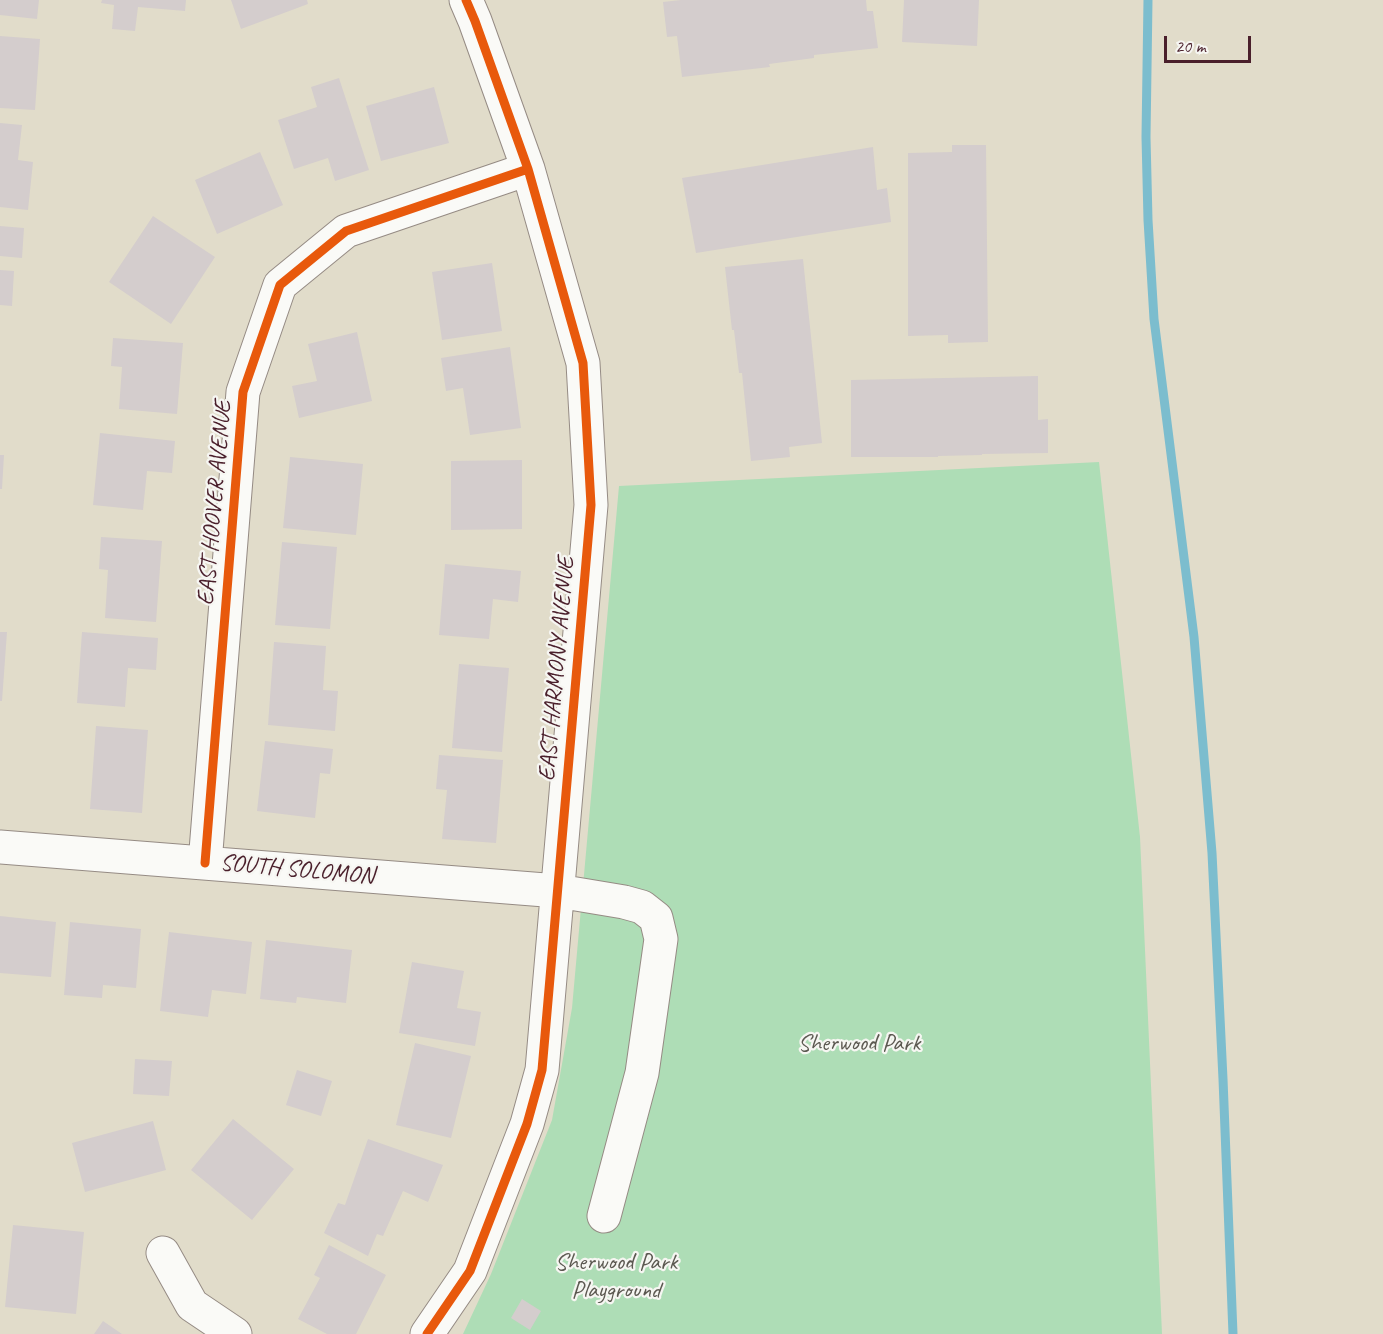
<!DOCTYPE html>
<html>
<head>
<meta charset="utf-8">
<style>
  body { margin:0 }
  #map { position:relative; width:1383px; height:1334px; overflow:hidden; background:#e1dcca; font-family:Caveat,sans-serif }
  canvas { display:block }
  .scale { position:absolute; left:1164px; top:36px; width:87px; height:27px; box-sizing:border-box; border:3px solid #4a1f2b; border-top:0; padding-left:8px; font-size:18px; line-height:21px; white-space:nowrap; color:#4a1f2b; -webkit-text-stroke:4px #f6f6f2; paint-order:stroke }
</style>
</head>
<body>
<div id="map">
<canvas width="1383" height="1334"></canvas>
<div class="scale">20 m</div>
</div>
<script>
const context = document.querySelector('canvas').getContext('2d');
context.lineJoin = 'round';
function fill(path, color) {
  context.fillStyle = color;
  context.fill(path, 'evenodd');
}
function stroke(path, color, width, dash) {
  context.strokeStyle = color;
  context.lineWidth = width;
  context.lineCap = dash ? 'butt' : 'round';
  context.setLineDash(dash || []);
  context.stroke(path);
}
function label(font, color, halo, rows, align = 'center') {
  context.font = font + ' Caveat,sans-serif';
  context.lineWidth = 4.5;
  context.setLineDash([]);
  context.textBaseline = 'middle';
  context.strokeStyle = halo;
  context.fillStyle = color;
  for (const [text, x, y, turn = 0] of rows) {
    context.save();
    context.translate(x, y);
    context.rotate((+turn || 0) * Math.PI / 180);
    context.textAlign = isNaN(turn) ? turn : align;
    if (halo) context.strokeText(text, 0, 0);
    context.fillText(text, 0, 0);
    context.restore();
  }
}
const green = new Path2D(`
  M1099,462L1140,837L1162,1334H463L491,1274L552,1120L572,1008L619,486Z`);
const stream = new Path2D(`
  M1148,0L1146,137L1148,220L1154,319L1194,637L1212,853L1223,1079L1233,1334`);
const building = new Path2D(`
  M0,0H39L37,19L0,15Z
  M102,0H186L185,11L138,7L135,31L112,29L114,5L101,3Z
  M231,0H307L308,4L241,29Z
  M681,0H866L867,11H873L878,48L814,55V58L769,64L770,67L682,77L677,36L667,37L663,2Z
  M904,0H979L977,46L902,42Z
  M0,36L40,39L35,110L0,108Z
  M339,78L369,170L335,181L328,158L294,169L278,120L317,107L311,87Z
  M434,87L449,143L381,161L366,106Z
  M0,123L22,125L18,160L33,162L28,210L0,207Z
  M952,145H986L988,342L948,343V335L908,336V153L952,152Z
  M873,147L877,190L887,188L891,222L696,253L682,178Z
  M260,152L283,205L217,234L195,180Z
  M153,216L215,257L171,324L109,282Z
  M0,226L24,228L22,258L0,256Z
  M803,259L822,443L789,447L790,457L751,461L742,373H739L734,330H732L725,267Z
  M492,263L502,331L442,340L432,272Z
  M0,270L14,271L12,306L0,305Z
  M357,332L372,401L299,418L292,386L317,381L308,344Z
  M113,338L183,343L177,414L119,409L122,367L111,366Z
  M510,347L521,428L470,435L463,388L446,391L441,358Z
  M1038,376V420L1048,419V453L982,454V455L938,456V457H851V380Z
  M100,433L175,441L172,473L147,471L143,510L93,505Z
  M0,455H4L2,489H0Z
  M290,457L363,464L356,535L283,528Z
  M522,460V529L451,530V461Z
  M101,537L162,541L156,622L105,618L108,570L99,569Z
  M282,542L337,547L330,629L275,625Z
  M445,564L521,571L518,602L493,599L489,639L439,635Z
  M0,632H7L2,701H0Z
  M82,632L158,638L156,670L128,668L125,707L77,703Z
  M274,642L326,646L323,690L338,691L335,731L268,725Z
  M459,664L509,668L502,752L452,748Z
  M96,726L148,730L142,813L90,809Z
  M265,741L333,749L330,774L320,773L315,818L257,811Z
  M439,755L503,760L496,843L442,839L447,790L436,789Z
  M0,916L56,922L51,977L0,973Z
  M70,922L141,929L136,988L103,985L102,998L64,995Z
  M169,932L252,942L246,994L212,990L208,1017L160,1011Z
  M266,940L352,950L346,1003L297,997L296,1003L260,999Z
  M412,962L464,971L457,1008L481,1012L475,1046L399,1033Z
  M415,1043L471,1056L451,1138L396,1125Z
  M135,1059L172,1061L169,1096L133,1094Z
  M297,1070L332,1081L321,1116L286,1105Z
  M233,1119L294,1169L252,1220L191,1170Z
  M153,1121L166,1170L85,1192L72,1143Z
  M368,1139L443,1165L428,1202L403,1191L383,1236L377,1234L368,1256L324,1233L338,1203L345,1205Z
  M13,1225L84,1232L76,1314L5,1307Z
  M329,1245L386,1275L356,1334H327L298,1319L320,1278L314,1275Z
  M522,1299L541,1311L530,1330L511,1318Z
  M103,1321L122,1334H94Z`);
const minor = new Path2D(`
  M0,847L558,891L624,902L642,907L656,918L661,939L642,1073L604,1216
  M205,863L243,392L280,285L346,231L528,169
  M163,1253L192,1305L235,1334
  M427,1334L470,1271L527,1124L542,1070L591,505L583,363L528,169L475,21L466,0`);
const cycleway = new Path2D(`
  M205,863L243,392L280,285L346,231L528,169
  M427,1334L470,1271L527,1124L542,1070L591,505L583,363L528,169L475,21L466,0`);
const streetNames = [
  ["EAST HOOVER AVENUE",215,503,-85],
  ["EAST HARMONY AVENUE",557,669,-85],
  ["SOUTH SOLOMON",297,870,5]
];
const parkNames = [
  ["Sherwood Park",859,1044],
  ["Sherwood Park",616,1263],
  ["Playground",616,1291]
];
fill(green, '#aeddb6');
stroke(stream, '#7cbdce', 9);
fill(building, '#d4cdcd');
stroke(minor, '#958b84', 35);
stroke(minor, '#fafaf7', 33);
stroke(cycleway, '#e8590c', 9);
label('24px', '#4a1f2b', '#f6f6f2', streetNames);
label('24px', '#5b5850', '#f6f6f2', parkNames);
</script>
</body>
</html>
